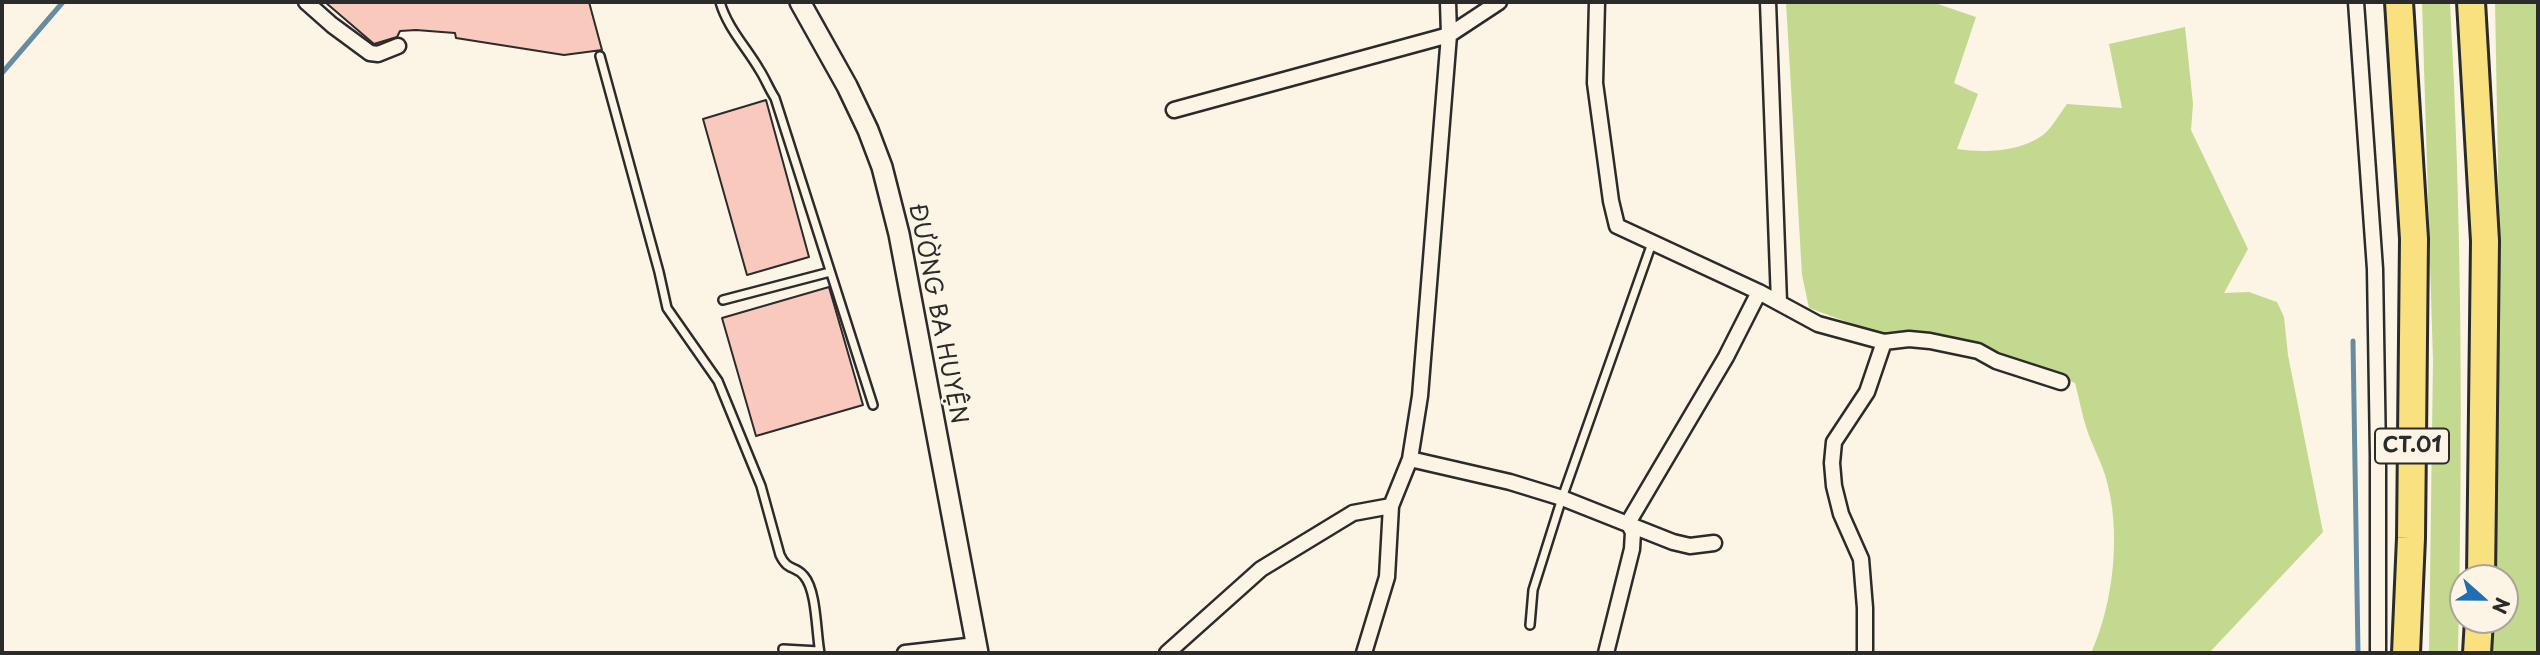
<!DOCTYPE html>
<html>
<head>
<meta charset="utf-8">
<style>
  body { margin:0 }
  #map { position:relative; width:2540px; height:655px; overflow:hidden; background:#fcf5e5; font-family:"Playpen Sans",sans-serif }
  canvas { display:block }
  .frame { position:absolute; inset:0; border:4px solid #2b2b2b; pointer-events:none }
  .north { position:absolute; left:2449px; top:564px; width:70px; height:70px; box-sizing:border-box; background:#fcf5e5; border:2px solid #a8a49b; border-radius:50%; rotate:111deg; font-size:19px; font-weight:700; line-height:28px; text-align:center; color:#2b2b2b }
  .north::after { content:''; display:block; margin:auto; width:24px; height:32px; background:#1f6fb2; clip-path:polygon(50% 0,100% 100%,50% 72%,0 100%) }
</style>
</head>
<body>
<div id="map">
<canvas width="2540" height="655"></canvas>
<div class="frame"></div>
<div class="north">N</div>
</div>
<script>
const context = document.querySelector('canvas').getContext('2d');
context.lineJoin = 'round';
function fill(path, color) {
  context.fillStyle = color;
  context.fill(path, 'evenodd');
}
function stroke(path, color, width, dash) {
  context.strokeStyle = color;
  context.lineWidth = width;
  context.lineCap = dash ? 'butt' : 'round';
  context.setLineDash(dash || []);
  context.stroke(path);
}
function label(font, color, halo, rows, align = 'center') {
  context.font = font + ' "Playpen Sans",sans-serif';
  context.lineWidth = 5;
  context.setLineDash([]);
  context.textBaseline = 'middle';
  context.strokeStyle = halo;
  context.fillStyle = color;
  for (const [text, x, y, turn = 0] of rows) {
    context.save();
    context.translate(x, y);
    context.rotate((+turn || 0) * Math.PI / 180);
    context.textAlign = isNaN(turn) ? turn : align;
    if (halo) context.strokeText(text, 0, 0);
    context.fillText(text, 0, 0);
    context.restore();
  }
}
const green = new Path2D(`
  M1786,2H1932L1976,17L1954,83L1978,94L1957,149C1984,153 2020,152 2043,135C2052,128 2060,113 2067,104L2122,108L2109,44L2185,27L2193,104L2191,130L2248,249L2224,293L2249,292L2277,302L2284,317L2288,355L2323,532L2209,653H2091C2114,603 2122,528 2105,475C2100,459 2092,445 2087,430C2082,415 2079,398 2075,383L1978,344L1949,337L1883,335L1809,308L1802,275Z
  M2422,2H2450C2462,219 2463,436 2458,653H2429L2433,361Z
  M2495,2H2538V653H2490L2491,620H2505V578H2492L2500,278Z`);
const stream = new Path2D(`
  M2,73L63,2
  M2353,341L2358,653`);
const building = new Path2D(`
  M325,2H589L602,50L564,55L456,38L455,33L416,30L400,31L397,37L374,44Z
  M766,100L809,257L747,275L703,119Z
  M829,287L863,405L756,436L722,318Z`);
const service = new Path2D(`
  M720,2C727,27 746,47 759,69C765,78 769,89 775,98L873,405
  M600,56L659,272L667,308L718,381L761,486L780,555C788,572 795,565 804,576C817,591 816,633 820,653
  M723,300L830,272
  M1530,625L1533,590L1562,498L1652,243
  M783,649L819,651`);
const minor = new Path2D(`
  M306,2L332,25L370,53L378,54L398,46
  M1597,2L1595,83L1611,201L1617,226L1759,292L1818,324L1884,342
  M1768,2L1779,302
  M2356,2L2375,269L2378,456V653
  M1174,110L1449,35L1448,2
  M1410,459L1510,482L1562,498L1673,542L1690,546L1714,543
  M1628,523L1726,357L1759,292
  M905,653L976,645
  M1167,653L1261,569L1353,513L1391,506L1410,459L1420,396L1449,35L1499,2
  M1364,653L1387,577L1391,506
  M1606,653L1632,549L1633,532L1628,523
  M1865,653V608L1861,559L1841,514L1834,486L1832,463L1834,442L1867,392L1884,342L1909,339L1930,341L1978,351L1996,361L2061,382`);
const tertiary = new Path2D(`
  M800,2L847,86L868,130L882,167L899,234L978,653`);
const motorway = new Path2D(`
  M2399,2L2414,239L2411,538L2406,653
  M2471,2L2485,241L2481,578
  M2477,653L2479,620`);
const shields = [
  [2412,446,74]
];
const shieldNames = [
  ["CT.01",2412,446]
];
const streetNames = [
  ["ĐƯỜNG BA HUYỆN",937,314,79]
];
fill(green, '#c3d98f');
stroke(stream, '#678ca1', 5);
fill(building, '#f9c9be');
stroke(building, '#2b2b2b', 2);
stroke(service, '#2b2b2b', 12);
stroke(minor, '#2b2b2b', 19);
stroke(tertiary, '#2b2b2b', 24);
stroke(motorway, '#2b2b2b', 32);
stroke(service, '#fcf5e5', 7);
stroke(minor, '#fcf5e5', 14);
stroke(tertiary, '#fcf5e5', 19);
stroke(motorway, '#fae180', 26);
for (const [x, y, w] of shields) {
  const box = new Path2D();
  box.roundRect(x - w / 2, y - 17.5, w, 35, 5);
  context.fillStyle = '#fcf5e5';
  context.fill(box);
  stroke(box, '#2b2b2b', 2);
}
label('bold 21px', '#2b2b2b', null, shieldNames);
label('23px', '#2b2b2b', '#fcf5e5', streetNames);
</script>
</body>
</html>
